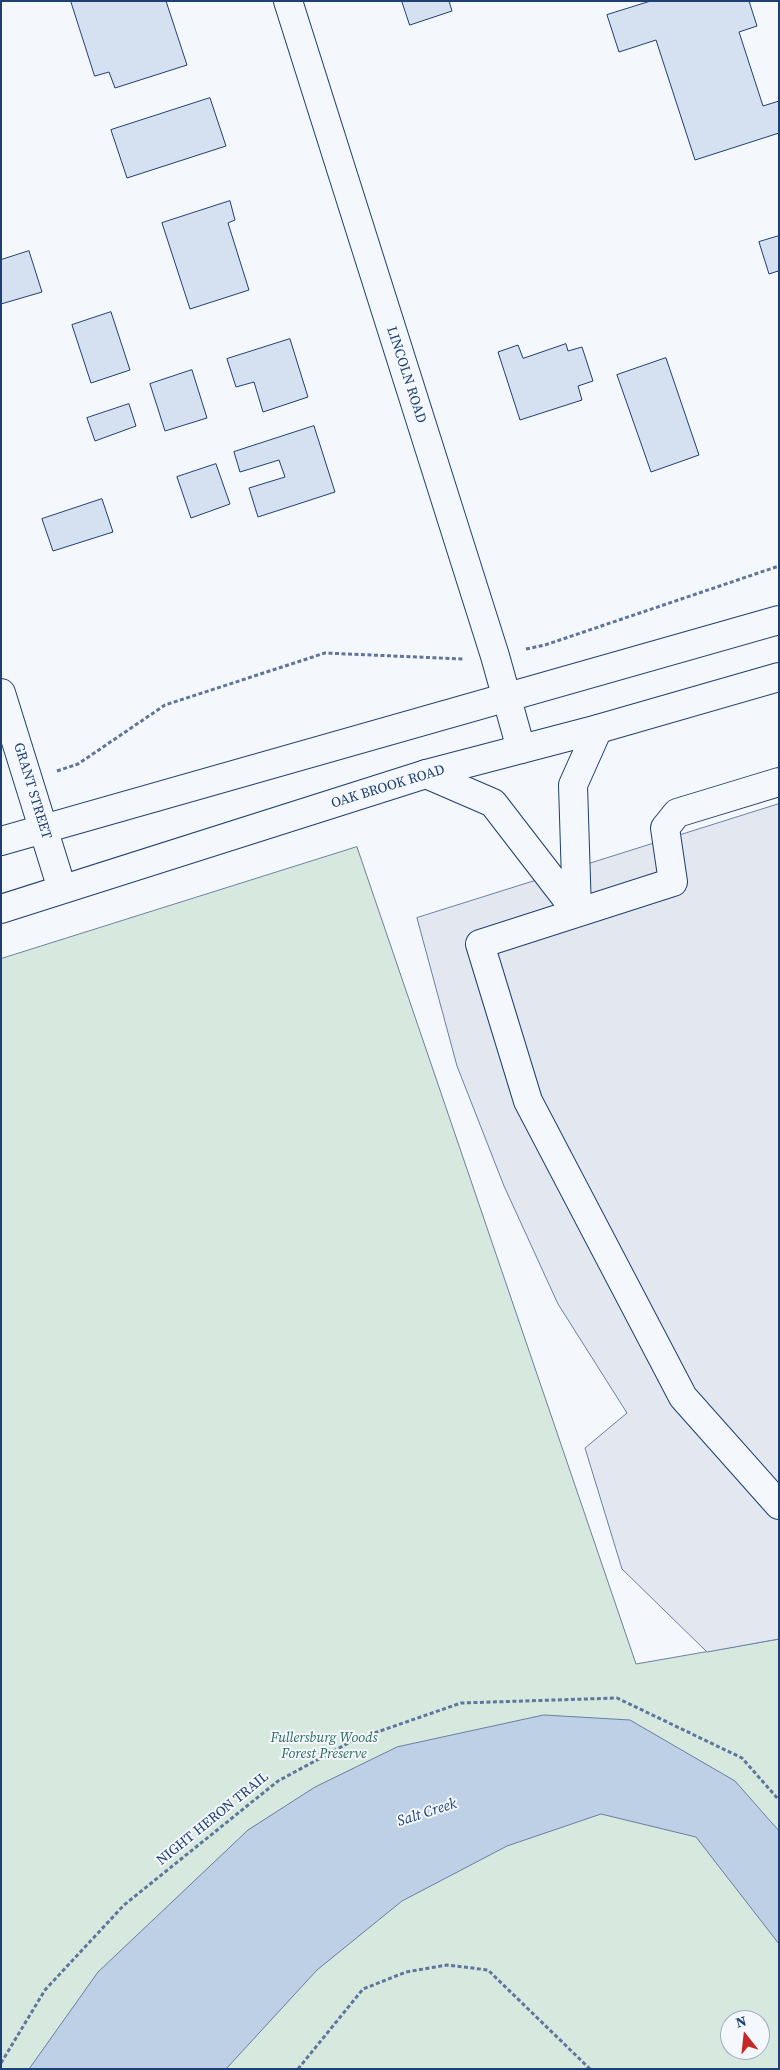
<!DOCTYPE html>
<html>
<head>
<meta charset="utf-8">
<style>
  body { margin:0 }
  #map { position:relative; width:780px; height:2070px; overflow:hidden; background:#f4f7fb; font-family:"Source Serif 4",serif }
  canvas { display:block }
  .frame { position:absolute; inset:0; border:2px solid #1d3f73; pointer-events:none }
  .north { position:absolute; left:720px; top:2010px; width:50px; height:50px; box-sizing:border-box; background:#f4f7fb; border:1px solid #9eadc5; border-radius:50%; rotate:344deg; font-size:14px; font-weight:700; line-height:20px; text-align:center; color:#1d3f73 }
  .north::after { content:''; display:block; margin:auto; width:18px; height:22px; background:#c62828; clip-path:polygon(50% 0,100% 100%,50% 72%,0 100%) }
</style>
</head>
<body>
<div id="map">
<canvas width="780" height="2070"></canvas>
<div class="frame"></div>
<div class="north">N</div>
</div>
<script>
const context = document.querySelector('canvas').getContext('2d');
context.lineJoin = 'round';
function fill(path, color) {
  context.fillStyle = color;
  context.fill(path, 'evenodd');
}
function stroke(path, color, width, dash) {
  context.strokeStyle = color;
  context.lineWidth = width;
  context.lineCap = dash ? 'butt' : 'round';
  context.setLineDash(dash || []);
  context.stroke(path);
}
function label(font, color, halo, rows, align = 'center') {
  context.font = font + ' "Source Serif 4",serif';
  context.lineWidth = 4;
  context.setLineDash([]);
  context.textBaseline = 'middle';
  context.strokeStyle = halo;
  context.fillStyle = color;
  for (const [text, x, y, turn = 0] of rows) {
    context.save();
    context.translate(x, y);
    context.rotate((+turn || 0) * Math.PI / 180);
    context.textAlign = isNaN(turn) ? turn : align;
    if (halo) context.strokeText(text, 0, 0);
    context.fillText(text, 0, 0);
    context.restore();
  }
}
const green = new Path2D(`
  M357,847L636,1664L779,1639V2069H1V959ZM730,2020H760V2050H730Z`);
const parking = new Path2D(`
  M779,804V1639L707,1652L622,1569L585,1448L627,1413L558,1304L504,1186L457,1066L417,918Z`);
const water = new Path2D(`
  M544,1715L630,1720L735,1781L779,1831V1944L696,1837L601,1814L507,1846L402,1901L317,1970L226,2069H29L98,1972L248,1830L315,1787L397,1747Z`);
const building = new Path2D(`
  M71,1H166L187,65L115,88L109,72L95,76Z
  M402,1H449L452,11L410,25Z
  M651,1H749L757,26L739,32L763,106L779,101V133L695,160L656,40L619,52L607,15Z
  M210,98L226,146L127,178L111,130Z
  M230,201L235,220L228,223L249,290L190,309L162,223Z
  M779,236V273L778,271L769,274L759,242Z
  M29,251L42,292L1,304V260Z
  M111,312L130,370L91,383L72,325Z
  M290,339L308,397L263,412L254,382L236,387L227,359Z
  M566,344L568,351L582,347L593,381L578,386L582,400L520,420L498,352L518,345L523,358Z
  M666,358L699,455L651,472L617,375Z
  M192,370L207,418L165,431L150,384Z
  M129,404L136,426L95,441L87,418Z
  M314,426L335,492L258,517L249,488L285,477L279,460L240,472L234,452Z
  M216,464L230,504L191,518L177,477Z
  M102,499L113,532L53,551L42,519Z`);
const path = new Path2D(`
  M526,649L545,645L779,566
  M57,771L78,764L165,705L325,653L463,659
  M1,2063L45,1990L124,1905L278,1781L354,1740L461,1703L617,1698L742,1758L779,1800
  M298,2069L363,1989L406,1972L447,1965L488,1970L590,2069`);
const minor = new Path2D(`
  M288,1L495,656L521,749
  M1,693L62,889
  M426,774L493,803L577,912L573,785L598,729
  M779,782L677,813L665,828L673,882L480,944L528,1101L683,1397L779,1505`);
const major = new Path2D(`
  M1,841L779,620
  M1,909L426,774L598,729L779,677`);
const streetNames = [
  ["LINCOLN ROAD",406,375,72],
  ["OAK BROOK ROAD",388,787,-17],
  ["GRANT STREET",32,791,73],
  ["NIGHT HERON TRAIL",213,1819,-39]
];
const parkNames = [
  ["Fullersburg Woods",324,1738],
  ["Forest Preserve",324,1754]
];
const waterNames = [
  ["Salt Creek",427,1813,-18]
];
fill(green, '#d7e8df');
stroke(green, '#687fa3', 1);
fill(parking, '#e3e8f0');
stroke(parking, '#687fa3', 1);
fill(water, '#bed0e5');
stroke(water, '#687fa3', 1);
fill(building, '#d5e0f0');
stroke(building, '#1d3f73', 1);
stroke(minor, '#1d3f73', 30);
stroke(major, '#1d3f73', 30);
stroke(path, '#5e769c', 3, [4, 2.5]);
stroke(minor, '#f4f7fb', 28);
stroke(major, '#f4f7fb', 28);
label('14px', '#1d3f73', '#f4f7fb', streetNames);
label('italic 14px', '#2c6c60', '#f4f7fb', parkNames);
label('italic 15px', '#1d3f73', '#f4f7fb', waterNames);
</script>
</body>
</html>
